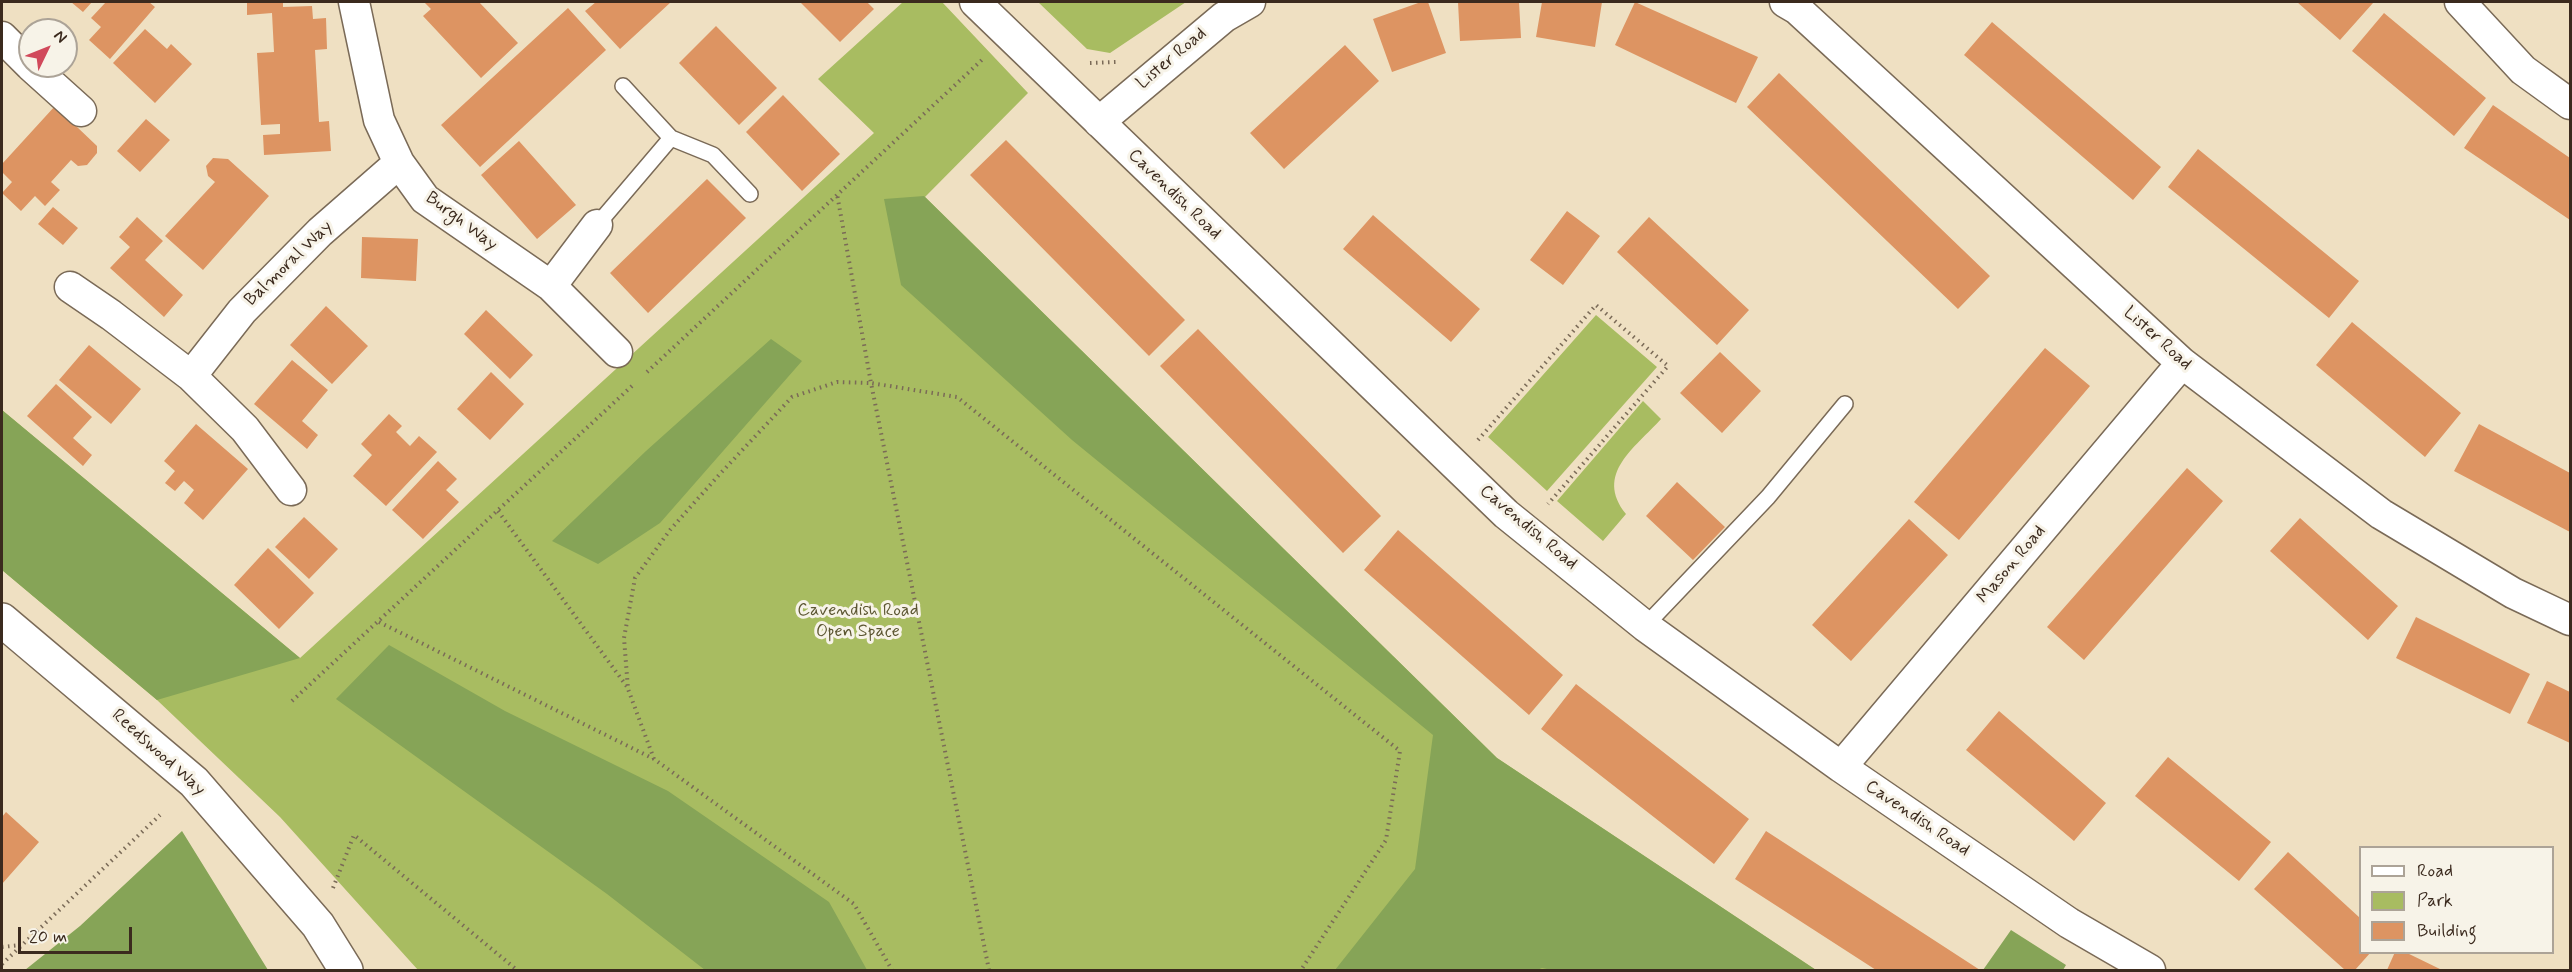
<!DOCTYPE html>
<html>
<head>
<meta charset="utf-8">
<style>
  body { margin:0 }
  #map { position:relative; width:2572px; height:972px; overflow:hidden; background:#efe0c2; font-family:Mynerve,sans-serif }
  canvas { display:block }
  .frame { position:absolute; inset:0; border:3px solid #3b2a1e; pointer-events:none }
  .legend { position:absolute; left:2359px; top:846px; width:195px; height:108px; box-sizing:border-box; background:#f7f3e8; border:2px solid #aca397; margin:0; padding:8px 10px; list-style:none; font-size:18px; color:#3b2a1e }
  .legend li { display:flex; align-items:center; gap:12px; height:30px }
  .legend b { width:30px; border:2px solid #aca397 }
  .north { position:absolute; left:18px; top:18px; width:60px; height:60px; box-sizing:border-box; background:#f7f3e8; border:2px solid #aca397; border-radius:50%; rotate:47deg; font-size:16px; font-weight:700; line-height:24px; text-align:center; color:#3b2a1e }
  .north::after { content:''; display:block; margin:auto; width:21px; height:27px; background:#d1495b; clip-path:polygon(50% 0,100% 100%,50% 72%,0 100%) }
  .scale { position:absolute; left:18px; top:927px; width:114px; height:27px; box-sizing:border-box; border:3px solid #3b2a1e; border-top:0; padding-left:8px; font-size:18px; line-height:21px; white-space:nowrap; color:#3b2a1e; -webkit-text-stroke:4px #f7f3e8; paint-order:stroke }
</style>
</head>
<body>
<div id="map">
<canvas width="2572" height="972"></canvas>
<div class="frame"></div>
<ul class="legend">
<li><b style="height:8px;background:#fff"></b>Road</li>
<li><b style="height:16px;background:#a8bc61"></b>Park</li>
<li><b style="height:16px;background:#dd9462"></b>Building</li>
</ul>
<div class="north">N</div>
<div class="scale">20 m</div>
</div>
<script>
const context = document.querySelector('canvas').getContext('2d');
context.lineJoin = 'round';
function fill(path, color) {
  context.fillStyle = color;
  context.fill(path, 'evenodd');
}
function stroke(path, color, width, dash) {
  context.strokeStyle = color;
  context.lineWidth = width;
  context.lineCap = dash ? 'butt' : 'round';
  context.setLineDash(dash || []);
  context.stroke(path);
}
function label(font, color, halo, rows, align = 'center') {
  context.font = font + ' Mynerve,sans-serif';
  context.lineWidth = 6;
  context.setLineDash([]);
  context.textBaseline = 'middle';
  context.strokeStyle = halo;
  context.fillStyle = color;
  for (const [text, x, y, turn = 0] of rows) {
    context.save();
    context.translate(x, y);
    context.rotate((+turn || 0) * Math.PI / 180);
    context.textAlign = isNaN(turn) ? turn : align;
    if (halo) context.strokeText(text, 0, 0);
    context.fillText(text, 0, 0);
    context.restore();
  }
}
const green = new Path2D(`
  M903,2H942L1028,93L925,197L1497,758L1816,970H418L280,817L157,700L2,570V410L300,658L874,133L818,79Z
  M1038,2H1186L1110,53L1087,49Z
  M1596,315L1657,367L1547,491L1488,437Z
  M1643,401L1661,419C1635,448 1594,474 1626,514L1603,541L1557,501Z`);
const forest = new Path2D(`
  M924,196L1497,758L1816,970H1552L1542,968L1537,970H1335L1415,869L1433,735L1072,440L901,285L884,199Z
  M771,339L802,361L660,523L598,564L552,541L646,451Z
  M2,410L300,658L157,700L2,570Z
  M389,645L505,711L668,791L829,902L867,970H705L607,894L336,699Z
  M182,831L268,970H25L80,926Z
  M2011,930L2066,965L2063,970H1983Z`);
const building = new Path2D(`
  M71,2H92L83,12Z
  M106,2H149L155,7L110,59L89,40L101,27L91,18Z
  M247,2H283V7L312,6L313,19L326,18L327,49L315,50L319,122L329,121L331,151L264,155L263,135L280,134V124L261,125L257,53L274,52L272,13L247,15Z
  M424,2H479L518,43L481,78L423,16L431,9Z
  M596,2H671L620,49L585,11Z
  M800,2H867L874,9L840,42Z
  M1421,2H1428L1446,53L1392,72L1373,19Z
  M1458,2H1519L1521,38L1460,41Z
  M1542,2H1602L1595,47L1536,37Z
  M1635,2L1758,57L1736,103L1615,45Z
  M2297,2H2370L2373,3L2340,40Z
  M568,8L606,50L480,167L441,125Z
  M2384,13L2486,98L2454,136L2352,51Z
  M1992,22L2161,167L2133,200L1964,55Z
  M716,26L777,88L739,125L679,63Z
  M145,29L167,49L171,44L192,64L155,103L113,63Z
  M1345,45L1379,81L1284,169L1250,133Z
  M1779,73L1990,276L1958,309L1747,107Z
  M783,95L840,154L802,191L746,132Z
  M2493,105L2570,158V220L2464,148Z
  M55,106L97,146V153L87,165L78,166L71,160L51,182L60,190L45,206L35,196L21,211L2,193L12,182L2,172V164Z
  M146,119L170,140L140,172L117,151Z
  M1006,140L1185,320L1149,356L970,175Z
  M519,141L576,205L537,239L481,175Z
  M2198,149L2359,281L2329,318L2168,187Z
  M213,158L228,159L269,196L203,270L165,236L215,182L208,176L206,166Z
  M707,179L746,218L648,313L610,273Z
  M53,207L78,228L63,245L38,224Z
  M1567,211L1600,236L1563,285L1530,260Z
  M1373,215L1480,309L1451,342L1343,249Z
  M137,217L163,241L145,260L183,295L164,317L110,268L130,247L119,237Z
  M1649,217L1749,310L1717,345L1617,252Z
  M362,237L418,239L416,281L361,278Z
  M326,306L368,346L332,384L290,345Z
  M486,310L533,355L510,379L464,334Z
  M2352,322L2461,413L2425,457L2316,365Z
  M1198,329L1381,516L1343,553L1160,366Z
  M89,345L141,389L111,424L59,380Z
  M2045,348L2090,386L1959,540L1914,502Z
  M1720,352L1761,391L1722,433L1680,393Z
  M292,360L328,390L302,421L318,435L307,449L254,404Z
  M491,372L524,404L490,440L457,409Z
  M56,384L92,417L73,438L92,455L83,466L27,416Z
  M389,414L402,426L396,432L410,446L419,436L437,452L386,506L353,476L372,455L361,444Z
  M196,424L248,469L203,520L184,503L194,490L184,481L175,491L165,483L175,471L164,461Z
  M2479,424L2570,473V532L2454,471Z
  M438,461L457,479L446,490L459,502L423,539L392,510Z
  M2187,468L2223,501L2084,660L2047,627Z
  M1677,482L1725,527L1693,560L1646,516Z
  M304,517L338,549L309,579L275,547Z
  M2300,518L2398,606L2368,640L2270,551Z
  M1909,519L1948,555L1851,661L1812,625Z
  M1398,530L1563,675L1529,715L1364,570Z
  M268,548L314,593L279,629L234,585Z
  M2416,617L2530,674L2510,714L2396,658Z
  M2547,681L2570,692V743L2527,723Z
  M1576,684L1749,819L1714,864L1541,729Z
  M1999,711L2106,803L2074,841L1966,750Z
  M2168,757L2271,842L2239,881L2135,796Z
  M6,812L39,842L2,884V817Z
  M1766,831L1980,970H1876L1735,879Z
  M2288,852L2360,918V952H2371L2355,970H2345L2254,889Z
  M2395,952H2405L2442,970H2387Z`);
const path = new Path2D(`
  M1090,63L1116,62
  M647,372L984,58
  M1478,440L1596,305L1668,366L1548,504
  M498,511L628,688
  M379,622L654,759L854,904L892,970
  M292,701L633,385
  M654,759L628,689L624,638L635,578L670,530L718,476L792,397L837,382L871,383L837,194
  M333,888L354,835L517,970
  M2,947L21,945
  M2,964L160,815
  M989,970L871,383L957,397L1400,751L1386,840L1301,970`);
const lane = new Path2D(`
  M671,138L713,155L750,194
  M597,225L671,138L623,86
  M1645,626L1768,497L1845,404`);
const street = new Path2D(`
  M354,2L379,120L399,163L425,199L551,286L617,352
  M975,2L1506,514L1645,626L1841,767L2069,923L2150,970
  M1785,2L1797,9L2182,363L2381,514L2513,593L2570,620
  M2460,2L2523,70L2570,104
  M2,37L30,65
  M31,66L81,111
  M1099,122L1224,17L1250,2
  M551,286L597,225
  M70,287L111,315L191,376L242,311L320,232L399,163
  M191,376L245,429L291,490
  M1841,767L2182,363`);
const secondary = new Path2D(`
  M2,620L194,782L318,925L346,970`);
const streetNames = [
  ["Lister Road",1172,59,-40],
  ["Cavendish Road",1174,195,44],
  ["Burgh Way",461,222,37],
  ["Balmoral Way",289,264,-44],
  ["Lister Road",2157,339,42],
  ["Cavendish Road",1528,528,40],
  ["Mason Road",2012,565,-50],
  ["Reedswood Way",158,753,42],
  ["Cavendish Road",1917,819,34]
];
const parkNames = [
  ["Cavendish Road",858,611],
  ["Open Space",858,632]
];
fill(green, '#a8bc61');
fill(forest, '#86a457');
fill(building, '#dd9462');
stroke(lane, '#7a6a57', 18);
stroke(street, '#7a6a57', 33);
stroke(secondary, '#7a6a57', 36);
stroke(path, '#7a6a57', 4, [1.5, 4.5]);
stroke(lane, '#fff', 15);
stroke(street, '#fff', 30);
stroke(secondary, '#fff', 33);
label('18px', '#3b2a1e', '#f7f3e8', streetNames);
label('18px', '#5c5632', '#f7f3e8', parkNames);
</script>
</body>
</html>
